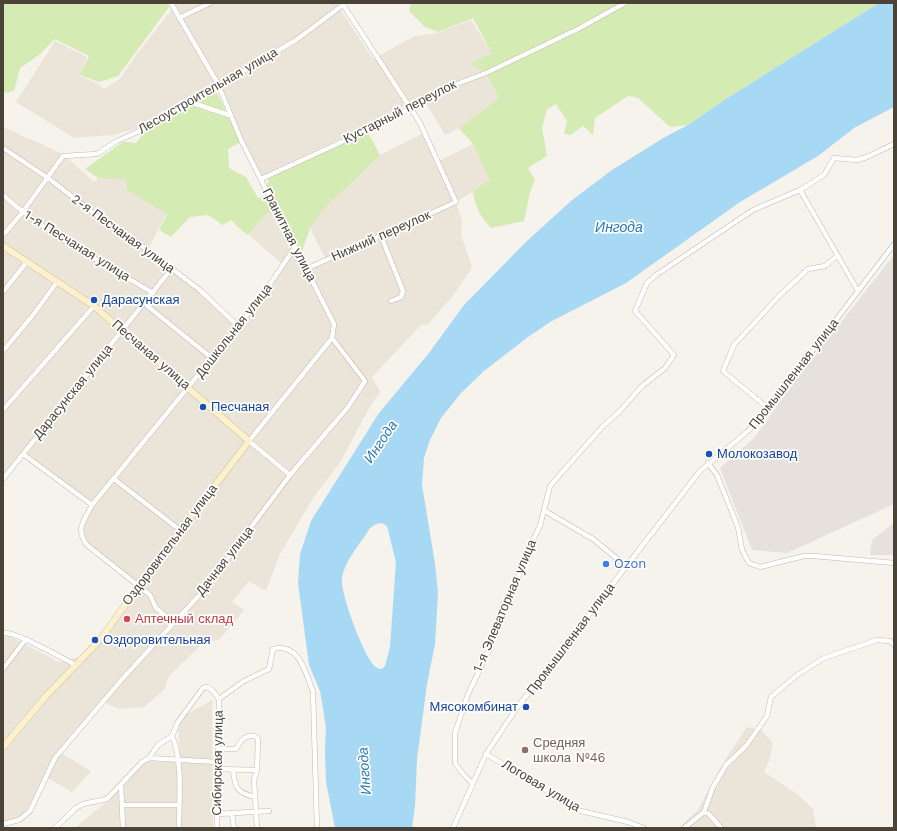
<!DOCTYPE html>
<html>
<head>
<meta charset="utf-8">
<style>
  body { margin:0 }
  #map { position:relative; width:897px; height:831px; overflow:hidden; background:#f6f2ec; font-family:"Work Sans",sans-serif }
  canvas { display:block }
  .frame { position:absolute; inset:0; border:4px solid #4b4338; pointer-events:none }
</style>
</head>
<body>
<div id="map">
<canvas width="897" height="831"></canvas>
<div class="frame"></div>
</div>
<script>
const context = document.querySelector('canvas').getContext('2d');
context.lineJoin = 'round';
function fill(path, color) {
  context.fillStyle = color;
  context.fill(path, 'evenodd');
}
function stroke(path, color, width, dash) {
  context.strokeStyle = color;
  context.lineWidth = width;
  context.lineCap = dash ? 'butt' : 'round';
  context.setLineDash(dash || []);
  context.stroke(path);
}
function label(font, color, halo, rows, align = 'center') {
  context.font = font + ' "Work Sans",sans-serif';
  context.lineWidth = 3.5;
  context.setLineDash([]);
  context.textBaseline = 'middle';
  context.strokeStyle = halo;
  context.fillStyle = color;
  for (const [text, x, y, turn = 0] of rows) {
    context.save();
    context.translate(x, y);
    context.rotate((+turn || 0) * Math.PI / 180);
    context.textAlign = isNaN(turn) ? turn : align;
    if (halo) context.strokeText(text, 0, 0);
    context.fillText(text, 0, 0);
    context.restore();
  }
}
const residential = new Path2D(`
  M177,3H336L373,59L415,36L437,33L471,20L492,53L470,64L486,73L499,98L459,128L445,135L422,96L408,102L395,113L261,176L219,91L210,89L147,126L112,135L74,138L16,102L55,41L87,57L80,76L98,84L104,89L120,79L136,55Z
  M3,127L63,154L94,182L99,177H126L167,212L148,250L201,291L238,326L283,265L247,233L274,204L306,269L326,260L310,228L327,204L352,183L380,155L424,133L437,162L473,144L491,180L456,202L462,221L461,235L472,267L452,297L428,324L421,325L372,377L380,392L372,403L339,464L313,498L280,554L266,591L249,581L232,602L244,610L220,639L203,643L169,676L164,690L144,707L120,709L103,702L59,752L91,771L72,792L48,778L19,820L3,824V633L59,662L87,655L138,587L87,545L81,527L92,505L23,454L3,479Z
  M212,700L213,828H75L118,792L147,761L172,762L180,756L178,726L187,714Z
  M747,727L761,730L773,743L770,759L764,772L797,794L813,809L816,828H679L697,811L727,757Z`);
const industrial = new Path2D(`
  M894,255V504L787,553L752,550L720,468L754,438L804,369Z
  M894,523V555H870L872,540Z`);
const green = new Path2D(`
  M3,3H167L169,7L118,76L99,82L80,75L89,56L55,39L39,55L20,68L14,91L3,93Z
  M411,3H879L729,97L688,125L670,127L638,98L628,96L595,118L593,135L583,126L571,135L564,134L567,121L556,104L547,109L542,128L547,156L528,168L535,180L530,192L524,221L491,228C480,216 475,207 473,191L490,180L473,144L459,128L499,98L486,73L470,64L492,53L473,18L438,32L425,27L409,11Z
  M211,92L217,93L241,142L228,149L229,168L246,177L258,198L268,195L273,206L247,235L231,220L223,225L208,215L190,217L171,237L159,230L167,214L127,190L126,179L98,178L85,169L123,142L136,143L146,130Z
  M366,129L380,155L352,183L327,205L310,228L300,257L266,189L270,175Z`);
const water = new Path2D(`
  M879,3H894V107L854,128L818,156L740,202L626,283L550,322L528,337L484,371L461,393L441,418L430,440L424,458L422,485L435,564L438,593L435,644L427,684L417,759L415,806L412,828H335L326,782L325,749L326,729L323,708L320,691L309,665L298,583L300,554L311,521L379,413L429,353L464,305L527,241L571,201L612,170L665,137L688,125L729,97ZM382,523L387,526L396,562L390,647L385,666L382,669C380,669 378,669 376,667C365,660 340,593 342,579C344,561 361,543 370,528L376,524Z`);
const street = new Path2D(`
  M179,18L210,3
  M190,102L229,115
  M3,148L48,178L92,212L148,250L201,291L238,326
  M261,179L396,117L433,93L486,73L578,29L625,3
  M800,190L858,291
  M3,195C47,235 102,262 153,293
  M3,235L22,213L63,156L97,154L117,141L146,128L296,40L343,5
  M381,236L403,291L401,297L391,301
  M306,269L456,202L420,123L342,3
  M3,292L26,263
  M145,304L213,359
  M3,351L33,315L57,282
  M769,409L723,371L734,345L779,296L808,269L825,266L837,256
  M3,410L94,306
  M23,454L92,505
  M708,463L717,475L738,527L742,550L749,563L760,567L804,556H814L894,563
  M290,475L249,441L332,338
  M3,479L172,268
  M114,479L180,530
  M545,511L593,539L626,566
  M173,622L156,608L150,595L87,545C75,529 84,521 92,505L260,299L295,247
  M3,633C14,630 63,659 76,665
  M3,669L26,639
  M172,736C183,758 179,803 179,828
  M218,749H236C241,740 246,733 257,737L258,740L257,770L254,780L257,828
  M486,754L551,793L567,805L581,811L628,822L644,828
  M149,758L158,745L172,736L178,722L203,688L207,687L212,690L219,699L244,681L269,669L273,649C299,642 306,673 313,692L317,828
  M217,769L257,770
  M233,770C235,788 237,793 255,797
  M472,783L463,774L455,763V733L468,694L490,648L502,607L519,575L524,558L540,526L550,486L603,426L619,412L641,387L665,368L674,355L635,311L647,283L656,275L753,210L800,190L824,175L834,158L857,160L867,157L894,144
  M121,785L123,828
  M122,805H179
  M704,812L713,787L726,765L746,746L767,716L771,697L797,675L824,658L877,640L890,641L894,645
  M217,814L269,811
  M232,814L234,828
  M3,824L19,820L30,811L55,758L124,677L204,590L290,475L348,407L365,381L332,338L334,324L241,140L218,84L171,3
  M55,828L76,808L83,804L107,799L142,762L149,758L217,762
  M217,828L219,699
  M453,828L486,754L516,709L700,471L747,432L762,417L894,244
  M684,828L704,812L709,814L721,828`);
const secondary = new Path2D(`
  M3,246L94,306L249,441L164,552L99,641L46,696L3,747`);
const markers = [
  [94,300,4,"#1a4fb4"],
  [203,407,4,"#1a4fb4"],
  [709,454,4,"#1a4fb4"],
  [606,564,4,"#3f7fe0"],
  [127,619,4,"#e0444e"],
  [95,640,4,"#1a4fb4"],
  [526,707,4,"#1a4fb4"],
  [525,750,4,"#8d6e63"]
];
const streetNames = [
  ["Лесоустроительная улица",208,91,-30],
  ["Кустарный переулок",400,112,-27],
  ["2-я Песчаная улица",123,234,36],
  ["Гранитная улица",289,235,63],
  ["Нижний переулок",381,236,-24],
  ["1-я Песчаная улица",77,246,32],
  ["Дошкольная улица",234,331,-52],
  ["Песчаная улица",151,355,41],
  ["Промышленная улица",794,374,-52],
  ["Дарасунская улица",73,392,-51],
  ["Оздоровительная улица",170,545,-53],
  ["Дачная улица",225,561,-52],
  ["1-я Элеваторная улица",505,606,-67],
  ["Промышленная улица",571,639,-53],
  ["Сибирская улица",218,763,-89],
  ["Логовая улица",541,786,31]
];
const transitNames = [
  ["Дарасунская",102,300],
  ["Песчаная",211,407],
  ["Молокозавод",717,454],
  ["Оздоровительная",103,640],
  ["Мясокомбинат",518,707,"right"]
];
const shopNames = [
  ["Ozon",614,564]
];
const healthNames = [
  ["Аптечный склад",135,619]
];
const educationNames = [
  ["Средняя",533,743],
  ["школа №46",533,758]
];
const waterNames = [
  ["Ингода",619,228],
  ["Ингода",381,442,-56],
  ["Ингода",365,771,-94]
];
fill(residential, '#eae4d9');
fill(industrial, '#e6e1dd');
fill(green, '#d4ebb4');
fill(water, '#a7d8f4');
stroke(street, '#c2baad', 5.5);
stroke(secondary, '#d7c59a', 7);
stroke(street, '#fff', 4.5);
stroke(secondary, '#fff1cd', 6);
for (const [x, y, r, color] of markers) {
  const dot = new Path2D();
  dot.arc(x, y, r, 0, 2 * Math.PI);
  context.fillStyle = color;
  context.fill(dot);
  stroke(dot, '#fff', 1.5);
}
label('13px', '#4b4338', '#fff', streetNames);
label('13px', '#164399', '#fff', transitNames, 'left');
label('13px', '#366cbe', '#fff', shopNames, 'left');
label('13px', '#be3a42', '#fff', healthNames, 'left');
label('13px', '#785e54', '#fff', educationNames, 'left');
label('italic 14px', '#297aac', '#fff', waterNames);
</script>
</body>
</html>
